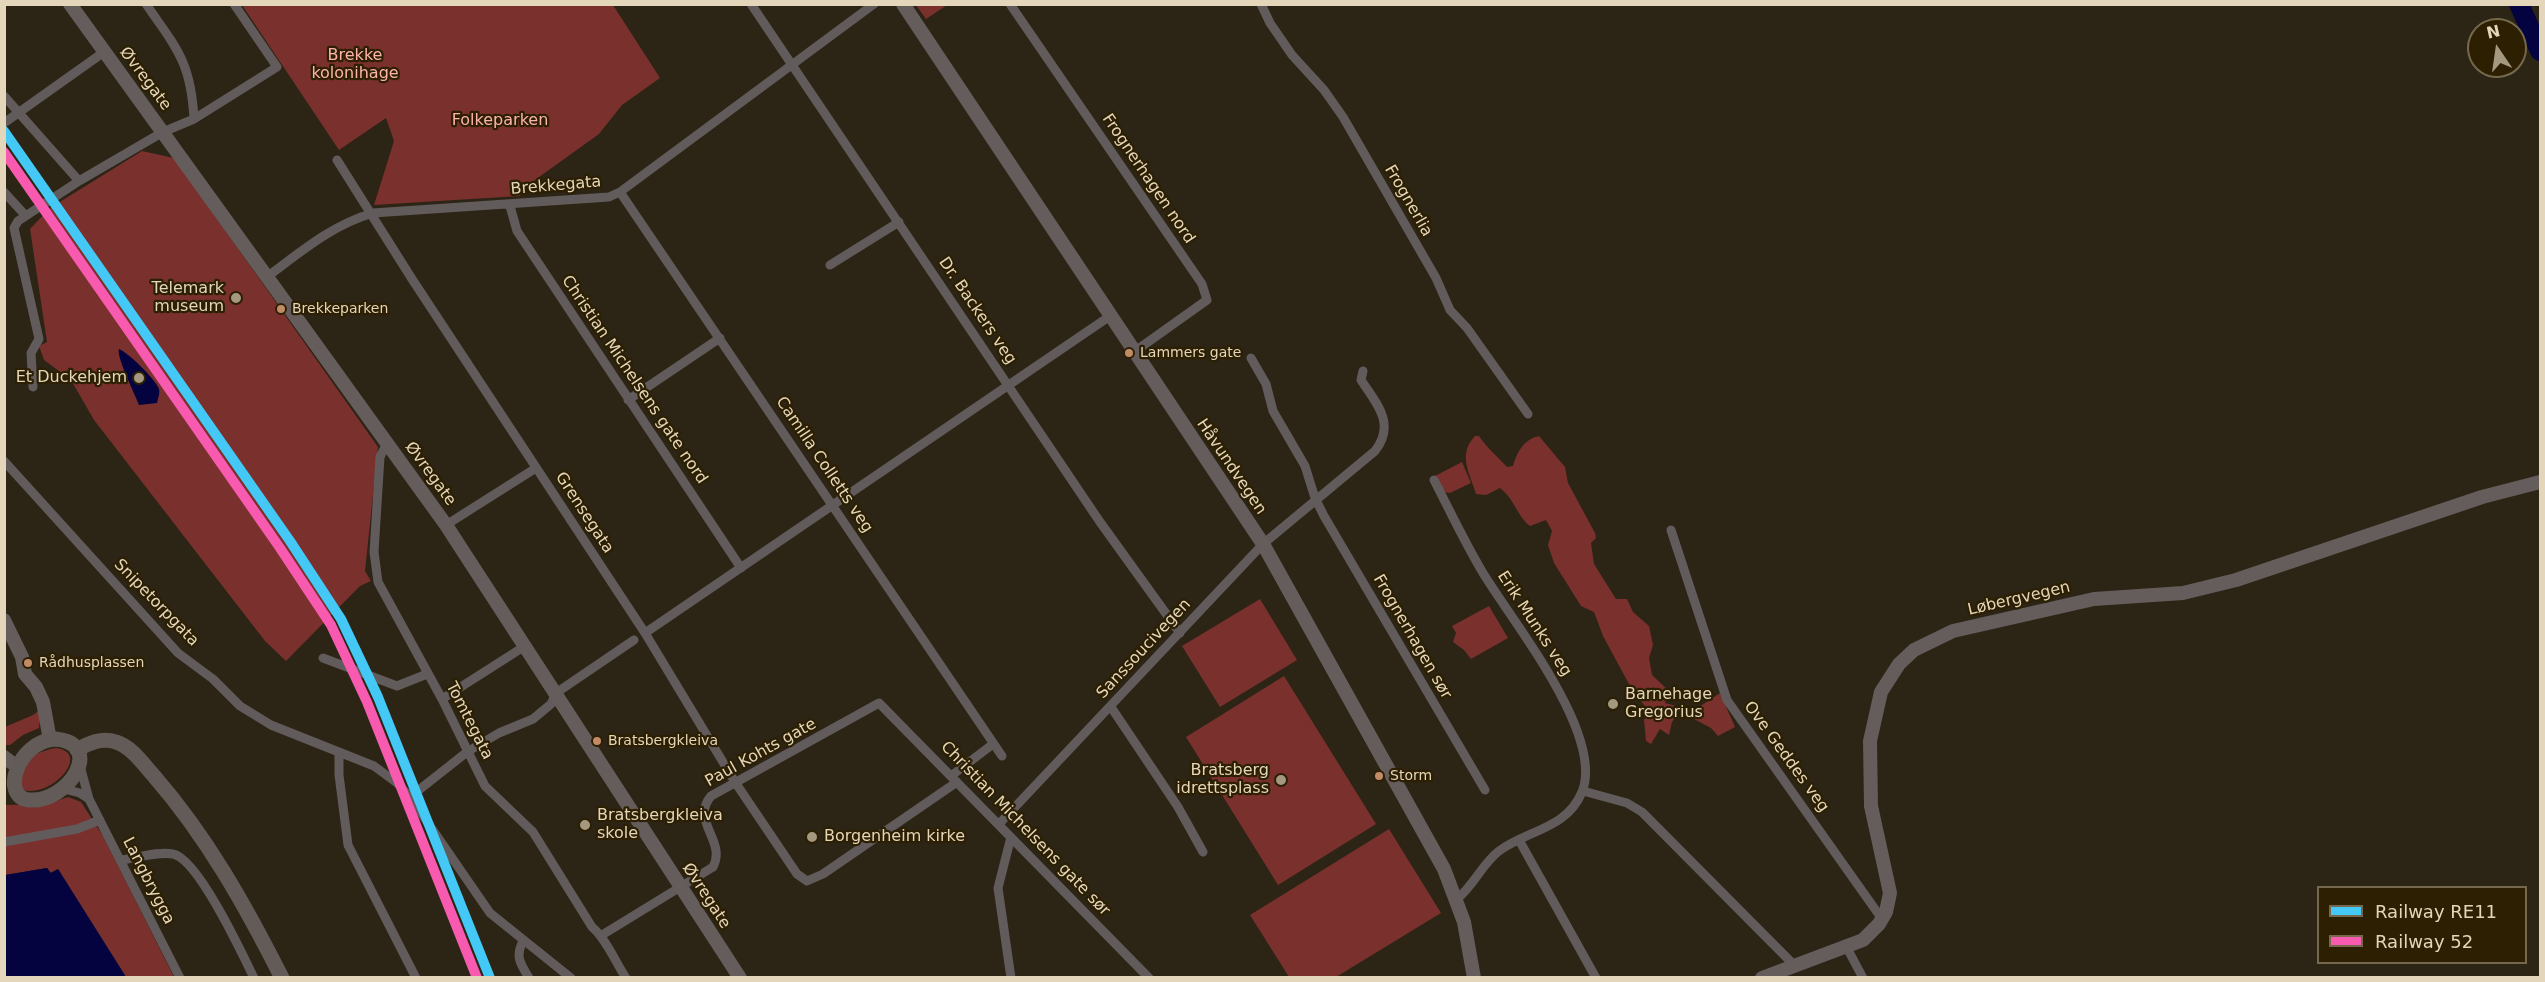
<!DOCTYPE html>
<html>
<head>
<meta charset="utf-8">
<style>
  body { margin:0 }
  #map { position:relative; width:2545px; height:982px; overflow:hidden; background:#2c2415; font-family:"DejaVu Sans",sans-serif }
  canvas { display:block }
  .frame { position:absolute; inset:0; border:6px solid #e4d6ba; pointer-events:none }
  .legend { position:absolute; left:2317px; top:886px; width:210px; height:78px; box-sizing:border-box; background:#2c1f02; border:2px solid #76684c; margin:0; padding:8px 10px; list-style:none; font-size:18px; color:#e4d6ba }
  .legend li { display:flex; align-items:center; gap:12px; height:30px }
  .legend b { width:30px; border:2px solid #76684c }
  .north { position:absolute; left:2467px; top:18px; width:60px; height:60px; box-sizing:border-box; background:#2c1f02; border:2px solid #76684c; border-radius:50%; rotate:347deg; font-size:16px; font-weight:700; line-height:24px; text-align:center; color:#e4d6ba }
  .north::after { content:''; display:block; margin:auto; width:21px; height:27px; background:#a49880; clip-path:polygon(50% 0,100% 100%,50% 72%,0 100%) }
</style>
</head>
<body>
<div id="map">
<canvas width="2545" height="982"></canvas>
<div class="frame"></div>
<ul class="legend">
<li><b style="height:8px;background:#44c8f5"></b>Railway RE11</li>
<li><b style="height:8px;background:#f75aaf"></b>Railway 52</li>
</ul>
<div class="north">N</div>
</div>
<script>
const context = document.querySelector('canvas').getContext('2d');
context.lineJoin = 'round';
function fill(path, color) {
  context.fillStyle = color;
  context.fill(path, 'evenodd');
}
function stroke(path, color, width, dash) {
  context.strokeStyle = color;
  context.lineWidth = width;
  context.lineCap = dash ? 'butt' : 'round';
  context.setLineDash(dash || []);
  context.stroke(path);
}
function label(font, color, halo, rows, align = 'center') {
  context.font = font + ' "DejaVu Sans",sans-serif';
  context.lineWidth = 4.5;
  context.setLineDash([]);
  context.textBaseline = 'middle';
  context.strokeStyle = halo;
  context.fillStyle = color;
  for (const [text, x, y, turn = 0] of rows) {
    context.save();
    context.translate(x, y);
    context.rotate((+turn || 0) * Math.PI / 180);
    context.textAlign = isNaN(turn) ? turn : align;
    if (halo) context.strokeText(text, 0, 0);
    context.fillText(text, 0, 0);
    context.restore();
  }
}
const green = new Path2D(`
  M242,5H613L660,78L622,105L599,134L521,190L520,196L374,205L394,141L386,118L339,150Z
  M916,5H947L926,19Z
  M142,151L174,158L378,447L365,571L371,581L360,586L286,661L265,641L94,420L71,380L44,360L39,346L47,342L30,229L50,208Z
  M1475,436H1479C1487,448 1497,456 1507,467L1513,466C1517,452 1524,439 1539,436L1565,467L1568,483L1595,533L1596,538L1591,543L1594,564L1616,599H1627L1633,612L1649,626L1653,645L1649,658L1652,675L1669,691L1665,703L1676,706L1677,715L1672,722L1669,735L1660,729L1651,744L1646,741L1644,720L1649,712L1630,686L1603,636L1594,612L1581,606L1554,563L1548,545L1552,531L1546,520L1530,526C1517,516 1515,500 1500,488L1486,495L1476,494C1470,473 1457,455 1475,436Z
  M1462,462L1471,483L1450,493L1444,492L1435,476Z
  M1260,599L1297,660L1220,707L1182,646Z
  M1489,606L1508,638L1471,659L1464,650L1453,642L1456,633L1452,626Z
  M1284,676L1376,824L1278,885L1186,737Z
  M1720,693L1735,727L1718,736L1711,728L1694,719L1696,709Z
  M41,709L39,728L23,735L10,745H5V727L33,715Z
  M56,748C92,753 52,798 23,790L17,772C26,758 41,750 56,748Z
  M68,797L81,802L103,836L174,977H126L58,869L50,873L47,868L5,875V805L48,804Z
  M1389,829L1441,913L1336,977H1289L1250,915Z`);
const water = new Path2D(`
  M119,349C129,353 156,380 159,389C160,394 158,398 157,403L139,405C135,394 116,357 119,349Z
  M47,868L51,873L58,869L126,977H5V875Z`);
const river = new Path2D(`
  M2519,4L2540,51`);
const street = new Path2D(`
  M146,4C177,49 191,62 194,119
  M751,4L1100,522L1180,633
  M1010,4L1202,284L1207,300L1134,352
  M1261,4L1270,23L1292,55L1324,90L1343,117L1436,278L1450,310L1467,328L1528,414
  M4,96L79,181
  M4,123L104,52
  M337,160L412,279L645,633L735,782L797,874L807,881L823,874L957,782
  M4,192L25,215
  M620,192L1002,756
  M510,206L517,231L741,568
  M830,265L899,222
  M268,276C302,251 332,225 373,213L609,197L620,192L874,4
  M1251,358L1266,384L1273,411L1305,466L1315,498L1324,516L1485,790
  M33,387L31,353L39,339L14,228L18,221L79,181L163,132L194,119L277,67L234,4
  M628,400L720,338
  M387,443L380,457L374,552L378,582L442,699L485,786L533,832L592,927C605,937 616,963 626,978
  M4,461L178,653L213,679L240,706L271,725L374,766L397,783L410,797L490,913L571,978
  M1434,480C1450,511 1465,543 1483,573C1512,621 1605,735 1582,792C1567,829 1527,830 1499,851C1482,864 1474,885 1457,899
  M446,525L536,468
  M1671,530L1727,700L1882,919
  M645,633L1110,316
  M323,658L397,686L427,674
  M442,699L525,646
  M1111,707L1178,807L1203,852
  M339,752V775L348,845L416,978
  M80,766L89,799L180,978
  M951,776L993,744
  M64,789L80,793L89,799
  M1583,791L1627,803L1642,812L1795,966
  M410,797L467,752L499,733L533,719L551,704L556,693L634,640
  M999,824L1263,544L1375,451C1396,424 1377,404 1361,380L1363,371
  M1011,837L998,888L1011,978
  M1519,840L1596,978
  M4,842L77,829L100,820
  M121,860C137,858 158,851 173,854C198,859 242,953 254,978
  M602,935L713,867C727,841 690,821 711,796L879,703L1149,978
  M523,941C515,957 520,963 529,978
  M1847,948L1863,978`);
const secondary = new Path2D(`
  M70,4L446,525L740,978
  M903,4L1263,544L1444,869L1464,922L1474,978
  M4,620L22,657L25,674L36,687L43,702L50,740
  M4,757L12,763
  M1762,978L1863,940L1879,924L1886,912L1890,893L1871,806L1870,741L1881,692L1899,664L1914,650L1953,631L2094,599L2183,593L2236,580L2482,497L2540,482`);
const primary = new Path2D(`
  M55,739C106,743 69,803 29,800C0,797 17,742 55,739Z
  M77,750C89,743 102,737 116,742C132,747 143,764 154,776C207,837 245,905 282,978`);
const rail1 = new Path2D(`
  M4,131L290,541L341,619L378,697L490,978`);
const rail2 = new Path2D(`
  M4,152L280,548L331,625L367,702L477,978`);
const markers = [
  [236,298,6,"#a49880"],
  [281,309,5,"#c18c65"],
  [1129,353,5,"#c18c65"],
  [139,378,6,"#a49880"],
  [28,663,5,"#c18c65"],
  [1613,704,6,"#a49880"],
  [597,741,5,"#c18c65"],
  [1379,776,5,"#c18c65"],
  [1281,780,6,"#a49880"],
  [585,825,6,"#a49880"],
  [812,837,6,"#a49880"]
];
const busNames = [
  ["Brekkeparken",292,309],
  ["Lammers gate",1140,353],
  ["Rådhusplassen",39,663],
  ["Bratsbergkleiva",608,741],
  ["Storm",1390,776]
];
const parkNames = [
  ["Brekke",355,56],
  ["kolonihage",355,74],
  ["Folkeparken",500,121]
];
const streetNames = [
  ["Øvregate",145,79,53],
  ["Frognerhagen nord",1148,179,56],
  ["Brekkegata",556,186,-5],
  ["Frognerlia",1408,201,60],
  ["Dr. Backers veg",977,311,56],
  ["Christian Michelsens gate nord",634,380,56],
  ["Camilla Colletts veg",824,465,56],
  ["Håvundvegen",1231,467,56],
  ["Øvregate",430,474,54],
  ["Grensegata",584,513,57],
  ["Løbergvegen",2019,599,-13],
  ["Snipetorpgata",156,603,46],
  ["Erik Munks veg",1534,624,57],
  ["Frognerhagen sør",1412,637,60],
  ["Sanssoucivegen",1144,649,-47],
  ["Tomtegata",469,721,63],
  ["Paul Kohts gate",761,753,-29],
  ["Ove Geddes veg",1786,757,54],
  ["Christian Michelsens gate sør",1025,829,46],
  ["Langbrygga",148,881,63],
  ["Øvregate",706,896,57]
];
const poiNames = [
  ["Telemark",224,289],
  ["museum",224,307],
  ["Et Duckehjem",127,378],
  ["Barnehage",1625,695,"left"],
  ["Gregorius",1625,713,"left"],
  ["Bratsberg",1269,771],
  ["idrettsplass",1269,789],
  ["Bratsbergkleiva",597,816,"left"],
  ["skole",597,834,"left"],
  ["Borgenheim kirke",824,837,"left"]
];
fill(green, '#7a302d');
fill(water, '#04033f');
stroke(river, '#04033f', 20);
stroke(street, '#625b5c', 9);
stroke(secondary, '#645d5c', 14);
stroke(primary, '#635b58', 15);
stroke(rail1, '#44c8f5', 10);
stroke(rail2, '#f75aaf', 10);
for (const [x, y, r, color] of markers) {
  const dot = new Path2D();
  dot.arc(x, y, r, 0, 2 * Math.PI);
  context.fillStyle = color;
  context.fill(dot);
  stroke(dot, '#2c1f02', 2);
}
label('14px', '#e4d6ba', '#2c1f02', busNames, 'left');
label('16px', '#feb2ac', '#2c1f02', parkNames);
label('16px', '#e4d6ba', '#2c1f02', streetNames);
label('16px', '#e4d6ba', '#2c1f02', poiNames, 'right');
</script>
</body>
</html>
